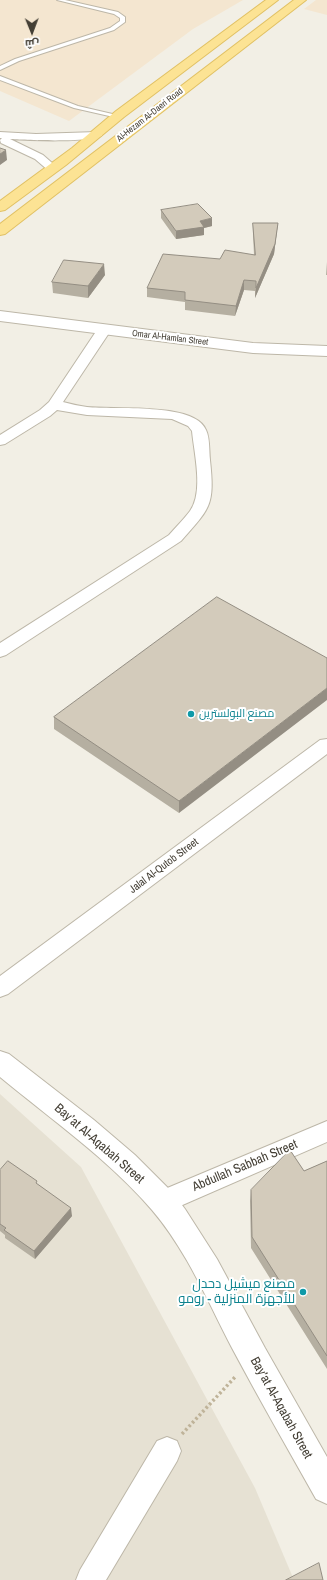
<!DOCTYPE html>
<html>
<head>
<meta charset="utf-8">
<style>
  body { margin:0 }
  #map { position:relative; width:327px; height:1580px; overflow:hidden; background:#f2efe5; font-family:"Archivo Narrow",Cairo,sans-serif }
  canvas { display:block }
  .north { position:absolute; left:12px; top:12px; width:40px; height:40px; -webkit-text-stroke:3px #fff; paint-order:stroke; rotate:179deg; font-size:11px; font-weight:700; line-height:16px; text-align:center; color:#443f35 }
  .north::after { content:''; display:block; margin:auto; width:14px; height:18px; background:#443f35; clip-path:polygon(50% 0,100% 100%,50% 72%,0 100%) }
</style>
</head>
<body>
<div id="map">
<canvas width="327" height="1580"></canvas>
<div class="north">ش</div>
</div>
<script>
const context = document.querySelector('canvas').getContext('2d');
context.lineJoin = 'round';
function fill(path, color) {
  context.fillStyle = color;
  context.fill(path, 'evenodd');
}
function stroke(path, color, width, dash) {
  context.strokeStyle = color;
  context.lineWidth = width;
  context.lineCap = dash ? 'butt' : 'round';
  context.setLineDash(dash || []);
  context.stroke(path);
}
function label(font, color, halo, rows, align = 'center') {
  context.font = font + ' "Archivo Narrow",Cairo,sans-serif';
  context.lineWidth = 4;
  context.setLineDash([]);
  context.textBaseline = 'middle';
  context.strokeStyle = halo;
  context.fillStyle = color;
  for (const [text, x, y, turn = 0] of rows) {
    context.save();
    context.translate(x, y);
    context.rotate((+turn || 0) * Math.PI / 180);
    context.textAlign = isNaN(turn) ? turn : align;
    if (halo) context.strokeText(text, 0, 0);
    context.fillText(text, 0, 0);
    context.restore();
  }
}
const residential = new Path2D(`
  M0,1094L81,1167L255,1488L294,1580H0Z`);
const commercial = new Path2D(`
  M0,0H243L193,29L69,121L0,91Z
  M316,0H327V15L304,9Z`);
const path = new Path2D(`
  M182,1434L236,1376`);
const service = new Path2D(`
  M57,0H65L118,12L125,17V22L114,30L19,61L0,70V66L15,59L110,28L120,21V18L114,14Z
  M0,76L78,106L121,116L118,118L74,108L0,80Z`);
const minor = new Path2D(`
  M0,132L36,134L97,132L102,135C96,143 23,140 10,139L43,155L59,169L57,171H49L35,159L1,143L0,140L2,138H0Z
  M104,326L109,327L111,330L63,402C71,404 79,406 87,407C113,410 195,402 206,430C210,438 209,451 210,460C215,506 210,508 181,541L6,655L0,657V643L169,535C176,527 184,519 190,511C204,492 194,453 192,431L188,426L172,419L87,415L57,410L50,416L5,444L0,445V435L40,410L49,402L99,327Z
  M327,739V754L8,994L0,997V976L320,740Z
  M327,1121V1142L171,1210L162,1213L153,1210L150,1202L153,1194Z
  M167,1437L177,1441L181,1451L177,1461L106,1580H76L80,1570L157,1441Z`);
const tertiary = new Path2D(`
  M0,311L253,343L327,346V356L253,353L0,321Z
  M0,1051L9,1054L94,1120L135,1155L173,1193L185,1209L217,1259L265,1348L327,1457V1504L316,1499C288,1449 259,1399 232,1348C208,1302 187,1251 152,1210C108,1159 52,1120 0,1077Z`);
const primary = new Path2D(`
  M266,0H278L124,117L66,165L5,210L0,211V201L72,148L116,111Z
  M294,0H306L5,234L0,235V224Z`);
const wall = new Path2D(`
  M161,210L212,226L204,228V235L176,239L161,218Z
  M253,223H278L274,254L255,298V291L244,290L235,316L185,310V302L147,297V288L254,255L253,233Z
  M327,262V275H326Z
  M105,275L88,298L53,293L52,282Z
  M217,597L179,813L54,729V717Z
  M327,1161V1369L251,1248L250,1201L251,1190L304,1171Z
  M0,1170L37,1184L72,1216L35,1259L5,1238V1235L0,1231Z`);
const shadedWall = new Path2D(`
  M6,150L7,160L0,165V154Z
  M212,218V226L204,228V235L176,239V231L200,221Z
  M278,223L274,254L255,298L256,288Z
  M104,264L105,275L88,298V286Z
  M244,280V290L235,316L236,306Z
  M327,688V700L179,813V801Z
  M71,1208L72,1216L35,1259L34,1251Z`);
const building = new Path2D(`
  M0,148L6,150L0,154Z
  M198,204L212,218L200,221L204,227L176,231L161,210Z
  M253,223H278L275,244L256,288V281L244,280L236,306L185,300V292L147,288L163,254L220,259L225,250L255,255Z
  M64,260L104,264L88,286L52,282Z
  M217,597L327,658V688L179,801L54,717Z
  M290,1150L304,1171L327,1161V1356L252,1237L251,1190Z
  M8,1161L37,1181L36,1183L71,1208L34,1251L4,1230L6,1228L0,1224V1170Z
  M319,1563L323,1580H286Z`);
const markers = [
  [191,714,4,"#0f9aa8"],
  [303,1292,4,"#0f9aa8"]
];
const farStreetnames = [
  ["Al-Hezam Al-Daeri Road",150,115,-38],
  ["Omar Al-Hamlan Street",170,338,7]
];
const cultureNames = [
  ["مصنع البولسترين",199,714]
];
const streetNames = [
  ["Jalal Al-Qutob Street",164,866,-37]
];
const nearStreetnames = [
  ["Bay’at Al-Aqabah Street",99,1144,41],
  ["Abdullah Sabbah Street",245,1166,-23],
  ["Bay’at Al-Aqabah Street",281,1408,61]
];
const nearCulturenames = [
  ["مصنع ميشيل دحدل",295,1285],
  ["للأجهزة المنزلية - رومو",295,1300]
];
fill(residential, '#e6e1d3');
fill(commercial, '#f4e6d0');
stroke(service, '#bdb7a8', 2);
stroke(minor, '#bdb7a8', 2);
stroke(tertiary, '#bdb7a8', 2);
stroke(primary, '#e1c164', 2);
stroke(path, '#bfb399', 3.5, [2.5, 2.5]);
fill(service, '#fff');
fill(minor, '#fff');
fill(tertiary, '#fff');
fill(primary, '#fce394');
fill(wall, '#b5afa1');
fill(shadedWall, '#948e83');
fill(building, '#d3cbbb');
stroke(building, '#948e83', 1);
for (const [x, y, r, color] of markers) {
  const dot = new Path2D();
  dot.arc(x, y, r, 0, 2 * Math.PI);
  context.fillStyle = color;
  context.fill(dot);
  stroke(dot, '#fff', 1.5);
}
label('9px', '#443f35', '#fff', farStreetnames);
label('11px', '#0d838f', '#fff', cultureNames, 'left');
label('11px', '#443f35', '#fff', streetNames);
label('13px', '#443f35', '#fff', nearStreetnames);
label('13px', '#0d838f', '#fff', nearCulturenames, 'right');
</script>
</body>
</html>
